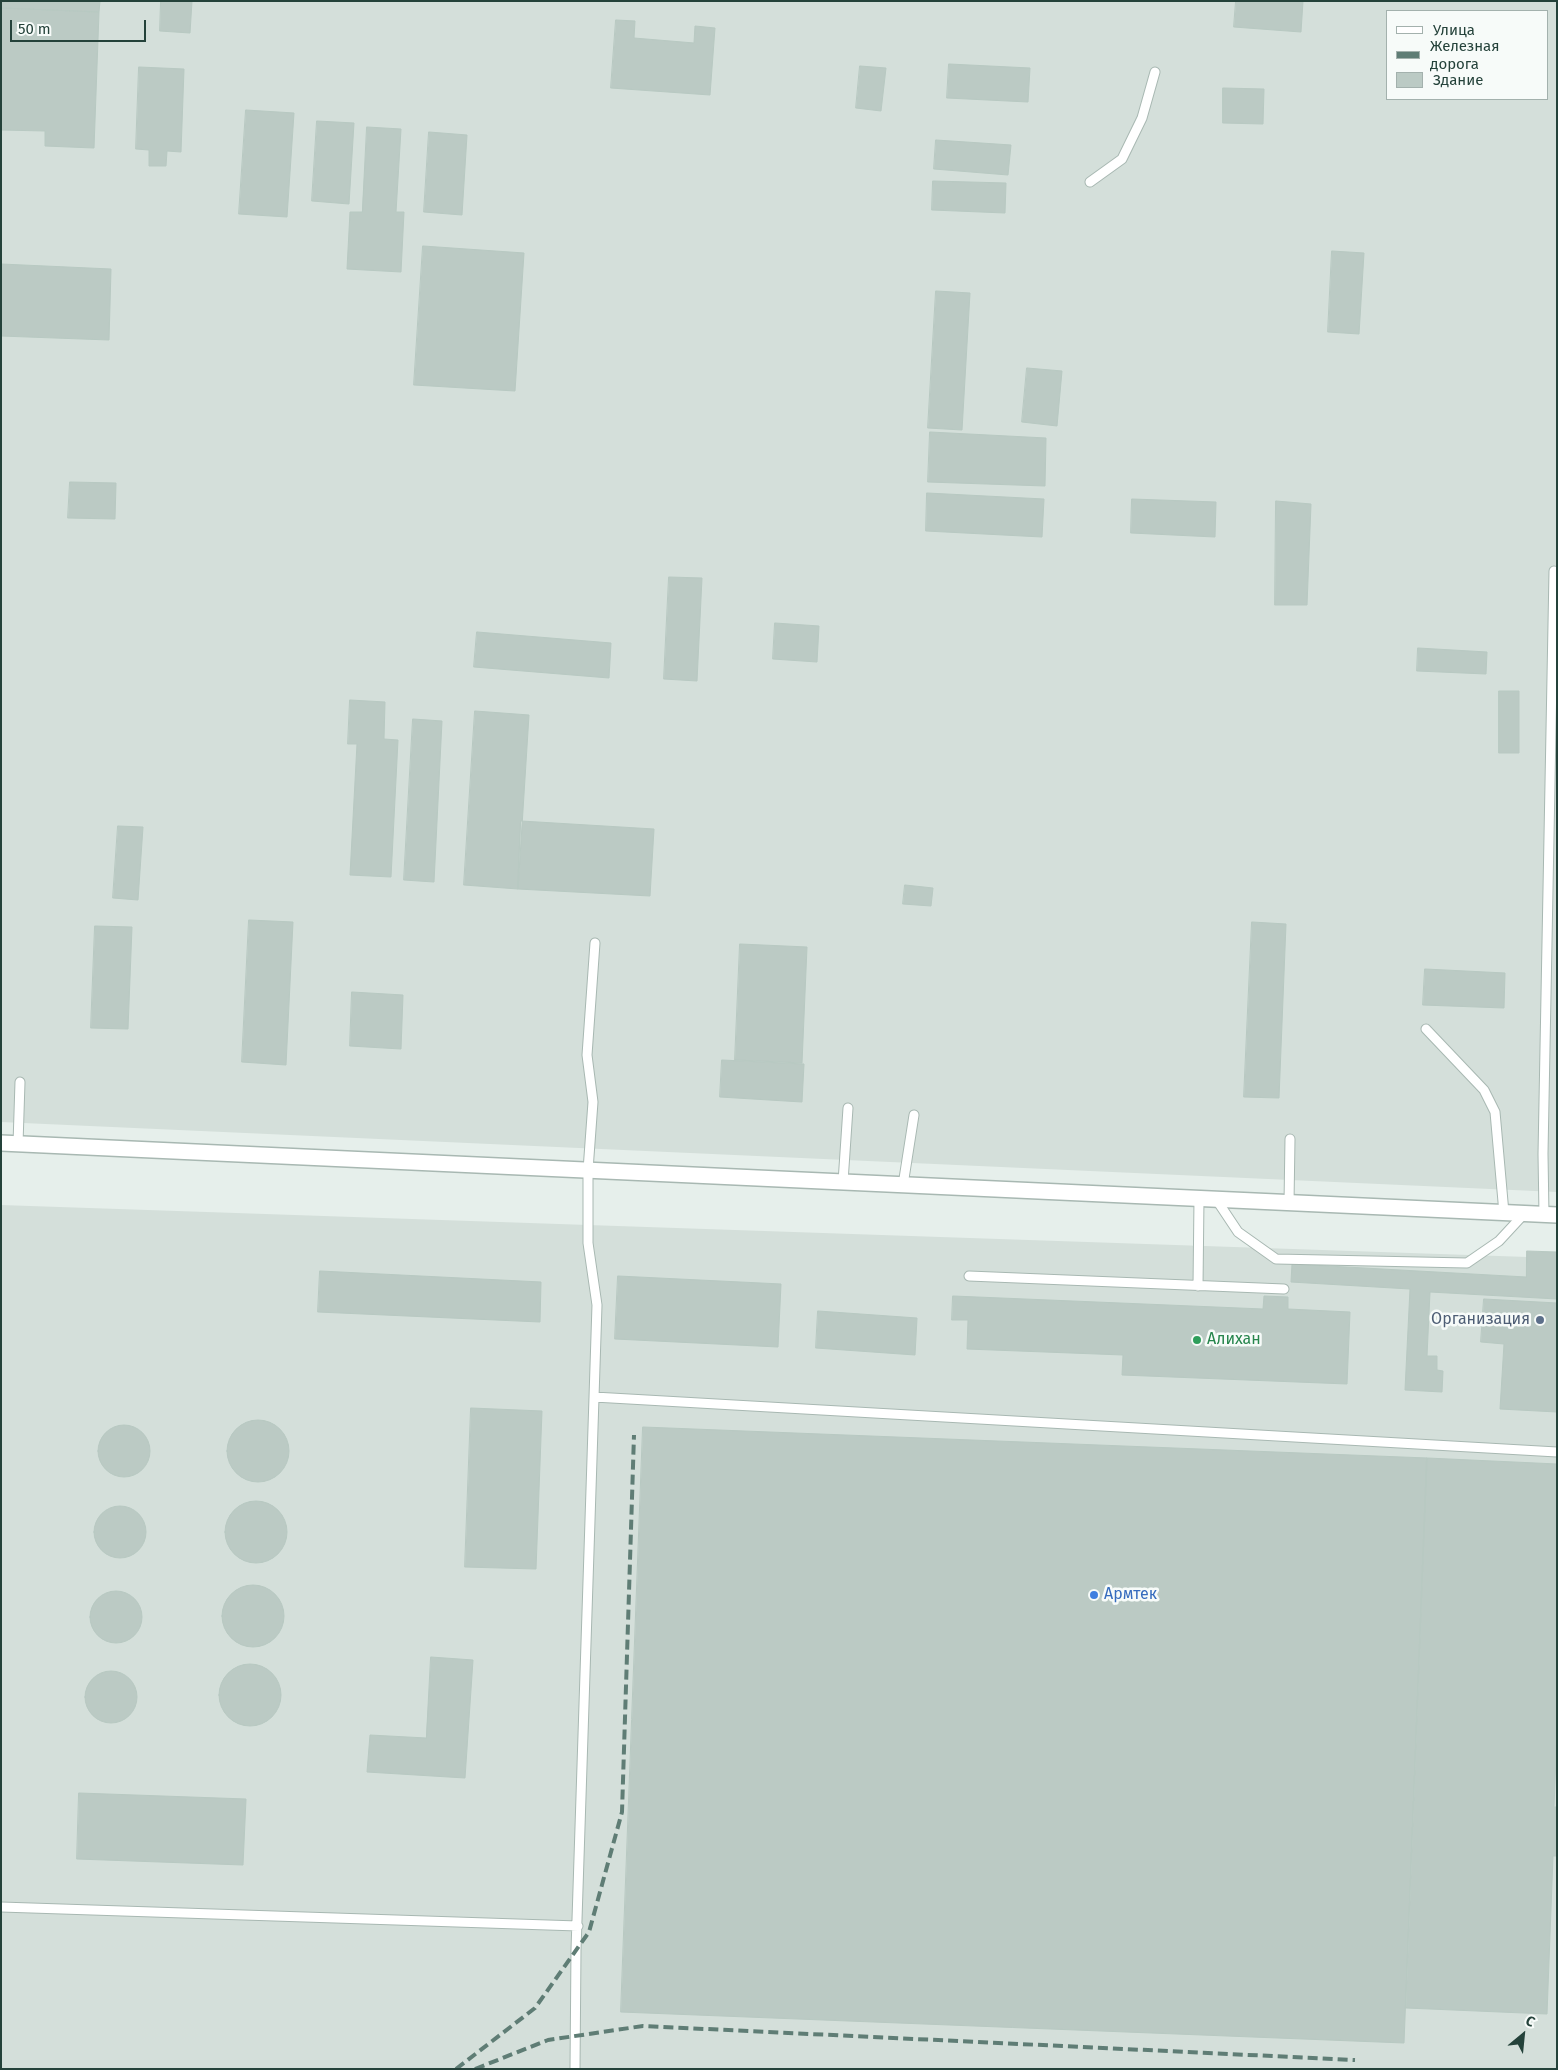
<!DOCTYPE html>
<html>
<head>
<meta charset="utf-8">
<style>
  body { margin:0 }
  #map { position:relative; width:1558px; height:2070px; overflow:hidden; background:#e6efeb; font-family:"Fira Sans",sans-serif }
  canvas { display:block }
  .frame { position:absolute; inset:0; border:2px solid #24423a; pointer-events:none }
  .legend { position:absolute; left:1386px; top:10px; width:162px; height:90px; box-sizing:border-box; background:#f7fbf9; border:1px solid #a3b1ad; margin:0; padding:6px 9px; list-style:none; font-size:15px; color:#24423a }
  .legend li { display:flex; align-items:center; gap:10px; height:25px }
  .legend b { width:25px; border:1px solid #a3b1ad }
  .north { position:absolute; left:1498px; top:2010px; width:50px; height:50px; -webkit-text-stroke:4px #f7fbf9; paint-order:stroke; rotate:28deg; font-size:14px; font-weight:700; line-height:20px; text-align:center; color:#24423a }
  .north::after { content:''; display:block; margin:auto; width:18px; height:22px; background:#24423a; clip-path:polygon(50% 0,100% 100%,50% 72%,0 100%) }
  .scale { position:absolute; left:10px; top:20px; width:136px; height:22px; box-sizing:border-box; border:2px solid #24423a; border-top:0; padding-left:6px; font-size:15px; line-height:18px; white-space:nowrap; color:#24423a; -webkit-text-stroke:4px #f7fbf9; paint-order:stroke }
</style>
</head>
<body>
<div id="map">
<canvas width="1558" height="2070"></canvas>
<div class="frame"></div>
<ul class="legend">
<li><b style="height:6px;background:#fff"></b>Улица</li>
<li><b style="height:6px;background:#5f7d75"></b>Железная дорога</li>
<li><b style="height:14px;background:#bbcac4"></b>Здание</li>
</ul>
<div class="north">С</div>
<div class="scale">50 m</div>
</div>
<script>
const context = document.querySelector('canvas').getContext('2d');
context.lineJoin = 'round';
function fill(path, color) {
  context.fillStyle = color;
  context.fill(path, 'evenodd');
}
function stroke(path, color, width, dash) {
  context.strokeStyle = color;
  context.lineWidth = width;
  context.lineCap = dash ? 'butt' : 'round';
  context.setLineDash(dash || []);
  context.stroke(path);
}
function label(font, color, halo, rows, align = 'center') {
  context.font = font + ' "Fira Sans",sans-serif';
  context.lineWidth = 5;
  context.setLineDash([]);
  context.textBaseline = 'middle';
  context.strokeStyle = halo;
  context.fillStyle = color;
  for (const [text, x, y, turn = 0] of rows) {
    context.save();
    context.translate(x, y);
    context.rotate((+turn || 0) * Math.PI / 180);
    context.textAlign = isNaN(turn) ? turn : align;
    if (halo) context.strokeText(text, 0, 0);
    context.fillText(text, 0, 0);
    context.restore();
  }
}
const built = new Path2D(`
  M1,1H1557V1192L1,1122ZM1387,11H1547V99H1387Z
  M1,1205L1557,1258V2069H1Z`);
const building = new Path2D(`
  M1,1H100L99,12L1,8Z
  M161,1H192L190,33L160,31Z
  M1236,1H1303L1301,32L1234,27Z
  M1,8L99,12L94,148L45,146V131L1,130Z
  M616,20L635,21L634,38L694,43L695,26L715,28L710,95L611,88Z
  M949,64L1030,68L1028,102L947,98Z
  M860,66L886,68L881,111L856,108Z
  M139,67L184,69L181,152L167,151L166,166H149V150L136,149Z
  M1223,88L1264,89L1263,124L1223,123Z
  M246,110L294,113L287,217L239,214Z
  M317,121L354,123L349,204L312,201Z
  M367,127L401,129L396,212H404L401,272L347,269L350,212H362Z
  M429,132L467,135L462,215L424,212Z
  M936,140L1011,145L1008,175L934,169Z
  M933,181L1006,183L1005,213L932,210Z
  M423,246L524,253L515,391L414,385Z
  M1332,251L1364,253L1359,334L1328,332Z
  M1,264L111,269L109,340L1,336Z
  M936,291L970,293L962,430L928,428Z
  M1027,368L1062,371L1057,426L1022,422Z
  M930,432L1046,438L1045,486L928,482Z
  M70,482L116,483L115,519L68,518Z
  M927,493L1044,499L1042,537L926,531Z
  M1132,499L1216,502L1215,537L1131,533Z
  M1276,501L1311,504L1307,605H1275Z
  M669,577L702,578L697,681L664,679Z
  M775,623L819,626L817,662L773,659Z
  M477,632L611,643L609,678L474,667Z
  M1418,648L1487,652L1486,674L1417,671Z
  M1499,691H1519V753H1499Z
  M350,700L385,702L384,739L398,740L391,877L350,875L357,744H348Z
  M475,711L529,715L518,889L464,885Z
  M413,719L442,721L434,882L404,880Z
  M521,821L654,829L650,896L518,889Z
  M118,826L143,827L138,900L113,898Z
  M905,885L933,888L931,906L903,904Z
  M249,920L293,922L286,1065L242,1062Z
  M1252,922L1286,924L1279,1098L1244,1097Z
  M95,926L132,927L128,1029L91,1028Z
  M740,944L807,947L802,1063L735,1060Z
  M1425,969L1505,973L1504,1008L1423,1005Z
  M352,992L403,995L401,1049L350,1046Z
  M722,1060L804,1064L802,1102L720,1097Z
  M1527,1251L1557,1252V1299L1430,1292L1427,1356H1437V1370L1443,1371L1442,1392L1405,1390L1410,1289L1291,1282L1292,1264L1526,1277Z
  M320,1271L541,1282L540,1322L318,1312Z
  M618,1276L781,1284L778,1347L615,1339Z
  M953,1296L1263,1309L1264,1296L1288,1297V1309L1350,1312L1347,1384L1122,1375L1123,1355L967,1349L968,1320H952Z
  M1484,1299L1557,1303V1412L1500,1409L1504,1344L1481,1342Z
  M818,1311L917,1318L915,1355L816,1348Z
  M471,1408L542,1411L536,1569L465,1567Z
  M227 1451a31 31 0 1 1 62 0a31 31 0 1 1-62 0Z
  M98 1451a26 26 0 1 1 52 0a26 26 0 1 1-52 0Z
  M643,1427L1427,1458L1404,2043L621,2012Z
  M1427,1458L1557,1464V1732L1554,1807H1557V1856H1553L1547,2014L1406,2008Z
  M225 1532a31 31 0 1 1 62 0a31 31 0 1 1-62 0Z
  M94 1532a26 26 0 1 1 52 0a26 26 0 1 1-52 0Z
  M222 1616a31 31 0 1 1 62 0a31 31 0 1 1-62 0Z
  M90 1617a26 26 0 1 1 52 0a26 26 0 1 1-52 0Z
  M431,1657L473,1660L465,1778L367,1772L370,1735L426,1738Z
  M219 1695a31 31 0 1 1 62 0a31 31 0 1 1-62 0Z
  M85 1697a26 26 0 1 1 52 0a26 26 0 1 1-52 0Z
  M79,1793L246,1799L243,1865L77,1859Z`);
const service = new Path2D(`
  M1090,182L1122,159L1142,118L1155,72
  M1426,1029L1484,1090L1495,1112L1504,1213
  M18,1144L20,1082
  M843,1182L848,1108
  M903,1185L914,1115
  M1216,1199L1238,1232L1276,1259L1467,1263L1499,1241L1524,1214
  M1289,1203L1290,1139
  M1544,1215L1543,1154L1554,571
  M969,1276L1284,1289
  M1198,1286L1199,1199
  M594,1397L1557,1452
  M1,1907L578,1926
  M575,2069L576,1950L597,1305L588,1243V1170L593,1102L587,1055L595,943`);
const minor = new Path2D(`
  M1,1143L1557,1215`);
const rail = new Path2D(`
  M456,2069L535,2008L589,1932L622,1812L634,1435
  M475,2069L548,2040L643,2026L1355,2060`);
const markers = [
  [1540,1320,5,"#5c6f8a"],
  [1197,1340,5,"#2e9e5b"],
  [1094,1595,5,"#3f7fe0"]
];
const serviceNames = [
  ["Организация",1530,1320]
];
const leisureNames = [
  ["Алихан",1207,1340]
];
const shopNames = [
  ["Армтек",1104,1595]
];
fill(built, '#d4dfda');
fill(building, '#bbcac4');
stroke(building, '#b8c9c2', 1);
stroke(service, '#a8b8b2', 11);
stroke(minor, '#a8b8b2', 18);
stroke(service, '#fff', 9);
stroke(minor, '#fff', 15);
stroke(rail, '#5f7d75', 4, [10, 5]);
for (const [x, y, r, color] of markers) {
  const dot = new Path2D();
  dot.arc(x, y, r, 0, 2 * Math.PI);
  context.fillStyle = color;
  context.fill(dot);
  stroke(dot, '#f7fbf9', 2);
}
label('16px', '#4e5e75', '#f7fbf9', serviceNames, 'right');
label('16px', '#27864d', '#f7fbf9', leisureNames, 'left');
label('16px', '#366cbe', '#f7fbf9', shopNames, 'left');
</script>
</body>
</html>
